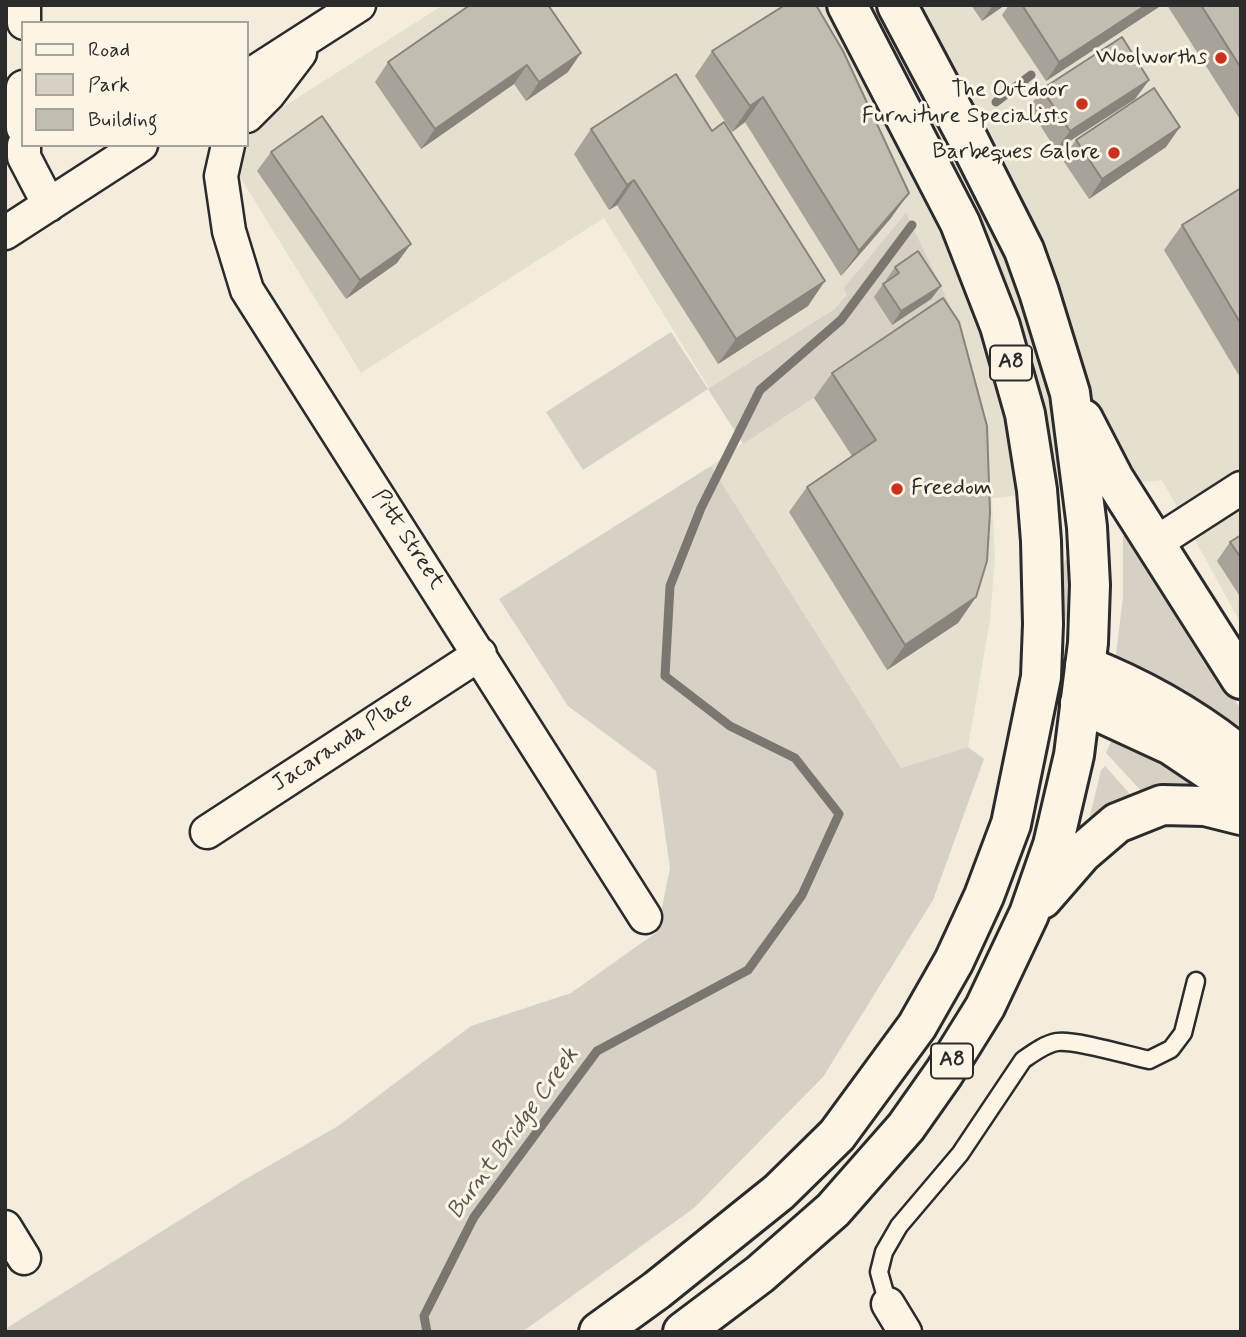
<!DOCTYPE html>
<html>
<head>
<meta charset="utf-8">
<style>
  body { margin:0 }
  #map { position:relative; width:1246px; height:1337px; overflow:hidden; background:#f4edde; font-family:Mynerve,sans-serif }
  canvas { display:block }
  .frame { position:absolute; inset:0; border:7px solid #2b2b2b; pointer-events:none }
  .legend { position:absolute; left:21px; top:21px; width:228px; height:126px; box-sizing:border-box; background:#fcf5e5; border:2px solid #a8a49b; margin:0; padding:9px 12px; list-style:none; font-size:21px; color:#2b2b2b }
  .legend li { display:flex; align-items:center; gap:14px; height:35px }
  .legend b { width:35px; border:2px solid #a8a49b }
</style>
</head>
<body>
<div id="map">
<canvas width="1246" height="1337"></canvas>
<div class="frame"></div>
<ul class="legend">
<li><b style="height:9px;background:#fcf5e5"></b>Road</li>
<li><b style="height:19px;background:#d6d1c4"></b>Park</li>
<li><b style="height:19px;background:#c2bdb1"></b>Building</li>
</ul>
</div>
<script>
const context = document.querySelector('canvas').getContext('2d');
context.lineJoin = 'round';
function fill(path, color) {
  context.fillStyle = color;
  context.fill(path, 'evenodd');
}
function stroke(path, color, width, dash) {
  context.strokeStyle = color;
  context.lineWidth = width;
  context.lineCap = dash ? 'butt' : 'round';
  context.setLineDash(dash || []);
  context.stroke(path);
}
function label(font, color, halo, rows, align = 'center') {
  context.font = font + ' Mynerve,sans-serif';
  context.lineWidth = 6;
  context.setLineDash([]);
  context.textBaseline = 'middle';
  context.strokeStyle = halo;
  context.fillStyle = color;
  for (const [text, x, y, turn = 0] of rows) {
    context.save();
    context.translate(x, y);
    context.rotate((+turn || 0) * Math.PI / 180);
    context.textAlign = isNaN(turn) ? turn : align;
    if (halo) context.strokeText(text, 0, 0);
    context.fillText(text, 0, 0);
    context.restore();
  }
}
const built = new Path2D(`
  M443,5H1241V624L1162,480L992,498L995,557L990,620L968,747L901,768L711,466L743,443L604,218L361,373L230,161L238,145H247V130Z`);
const green = new Path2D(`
  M906,213L951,308L743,444L708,389L583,470L546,412L671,332L708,389L835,309L847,295L844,288Z
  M711,466L901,768L968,747L984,759L933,900L823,1077L694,1208L522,1332H5V1329L244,1180L338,1126L471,1026L571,993L657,932L670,868L656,771L568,706L499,599Z
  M1126,534L1150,559L1241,710V739L1115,662L1123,597V536Z
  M1075,559L1074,620H1066L1059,589L1065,560Z
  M1112,739L1153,752L1193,781L1186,786L1145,795L1106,753Z
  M1105,766L1130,794V799L1093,823L1089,820L1101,770Z`);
const stream = new Path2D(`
  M996,102L1031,75
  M427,1332L424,1316L474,1217L597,1051L748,970L802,895L839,814L795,758L730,726L665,676L670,586L701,508L760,390L841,320L912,225`);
const lane = new Path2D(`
  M888,1304L879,1272L884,1252L899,1226L960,1154L1023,1060C1033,1053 1045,1044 1057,1042C1074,1039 1130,1056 1149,1060L1171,1049L1183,1033L1196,981`);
const street = new Path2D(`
  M24,23V5
  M247,77L359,5
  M23,87V128
  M247,116L268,95L300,53
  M24,145V157L49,205
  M228,145L221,176L229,231L247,290L645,917
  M5,233L141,145
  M1154,544L1241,488
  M207,832L480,654
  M5,1227L24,1258
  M888,1304L905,1332`);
const secondary = new Path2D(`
  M1085,666C1141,688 1194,718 1241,756
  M1080,703L1171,745L1241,792`);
const highway = new Path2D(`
  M1083,419L1114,479L1241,679
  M1042,899L1082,853L1117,823L1162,805L1205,806L1241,815
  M599,1332L657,1290L779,1192L837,1135L917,1026L954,961L984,896L1011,824L1041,677L1043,624L1041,541L1037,490L1025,414L1000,326L960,223L847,5
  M683,1332L760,1274L833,1210L906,1127L944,1073L985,1007L1029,914L1053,845L1074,755L1088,643L1090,585L1087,527L1070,393L1039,292L1024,250L968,139L897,5`);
const wall = new Path2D(`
  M470,5L568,72L526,101L514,84L421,149L375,82L388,62Z
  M785,5L891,218L841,276L745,122L732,132L695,76L712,51Z
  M971,5H1005L982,21Z
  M1009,5H1162L1046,81L1002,15Z
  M1167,5H1241V121Z
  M1149,80L1135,99L1056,150L1029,108L1042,89Z
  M591,129L808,306L718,364L617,205L609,210L574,154Z
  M1076,140L1166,147L1089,199L1062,159Z
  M271,152L397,263L346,299L257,171Z
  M1241,188V379L1164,250L1182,225Z
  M895,267L941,286L931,299L892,325L874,297L883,284L886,281V280Z
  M943,298L976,597L958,623L887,670L789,512L807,487L852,456L814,398L832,373Z
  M1241,535V598L1217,561L1230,542Z`);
const shadedWall = new Path2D(`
  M993,5H1005L982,21Z
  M1146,5H1162L1046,81L1059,62Z
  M581,53L568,72L526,101L539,82Z
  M527,65L514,84L421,149L435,129Z
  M1149,80L1135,99L1056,150L1070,131Z
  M763,97L745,122L732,132L750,106Z
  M1180,127L1166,147L1089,199L1102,179Z
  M634,180L617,205L609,210L627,185Z
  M909,193L891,218L841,276L859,251Z
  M411,244L397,263L346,299L360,280Z
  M825,281L808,306L718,364L736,339Z
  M941,286L931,299L892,325L901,311Z
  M976,597L958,623L887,670L905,645Z`);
const building = new Path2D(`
  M470,5H548L581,53L539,82L527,65L435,129L388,62Z
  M785,5H816L843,51L909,193L859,251L763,97L750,106L712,51Z
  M1022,5H1146L1059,62Z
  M1201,5H1241V68Z
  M1122,37L1149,80L1070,131L1042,89Z
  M676,74L712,131L724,122L825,281L736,339L634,180L627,185L591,129Z
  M1154,88L1180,127L1102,179L1076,140Z
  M322,116L411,244L360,280L271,152Z
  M1241,188V324L1182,225Z
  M918,251L941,286L901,311L883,284L899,273L895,267Z
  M943,298L959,322L987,426L990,512L987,561L976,597L905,645L807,487L876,440L832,373Z
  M1241,535V558L1230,542Z`);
const markers = [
  [1221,58,7,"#c8321e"],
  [1082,104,7,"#c8321e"],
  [1114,153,7,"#c8321e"],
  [897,489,7,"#c8321e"]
];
const shields = [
  [1011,363,42],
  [952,1061,42]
];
const shieldNames = [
  ["A8",1011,363],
  ["A8",952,1061]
];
const poiNames = [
  ["Woolworths",1207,58],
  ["The Outdoor",1068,91],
  ["Furniture Specialists",1068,117],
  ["Barbeques Galore",1100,153],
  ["Freedom",911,489,"left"]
];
const streetNames = [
  ["Pitt Street",407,540,57],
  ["Jacaranda Place",343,743,-33]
];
const waterNames = [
  ["Burnt Bridge Creek",514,1134,-54]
];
fill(built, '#e5dfd0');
fill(green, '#d6d1c4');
stroke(stream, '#7a7771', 9);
stroke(lane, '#2b2b2b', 21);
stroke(street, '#2b2b2b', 37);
stroke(secondary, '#2b2b2b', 44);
stroke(highway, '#2b2b2b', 44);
stroke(lane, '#fcf5e5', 16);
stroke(street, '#fcf5e5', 32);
stroke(secondary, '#fcf5e5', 38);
stroke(highway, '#fcf5e5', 38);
fill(wall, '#a7a398');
fill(shadedWall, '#88847c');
fill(building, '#c2bdb1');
stroke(building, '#88847c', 2);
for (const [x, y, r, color] of markers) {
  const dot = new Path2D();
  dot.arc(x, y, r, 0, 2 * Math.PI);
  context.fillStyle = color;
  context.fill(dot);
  stroke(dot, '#fcf5e5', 2.5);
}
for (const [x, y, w] of shields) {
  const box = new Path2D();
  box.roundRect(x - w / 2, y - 17.5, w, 35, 5);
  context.fillStyle = '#fcf5e5';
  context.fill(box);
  stroke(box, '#2b2b2b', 2);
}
label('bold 21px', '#2b2b2b', null, shieldNames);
label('23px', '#2b2b2b', '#fcf5e5', poiNames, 'right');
label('23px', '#2b2b2b', '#fcf5e5', streetNames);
label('italic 24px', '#595754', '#fcf5e5', waterNames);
</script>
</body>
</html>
